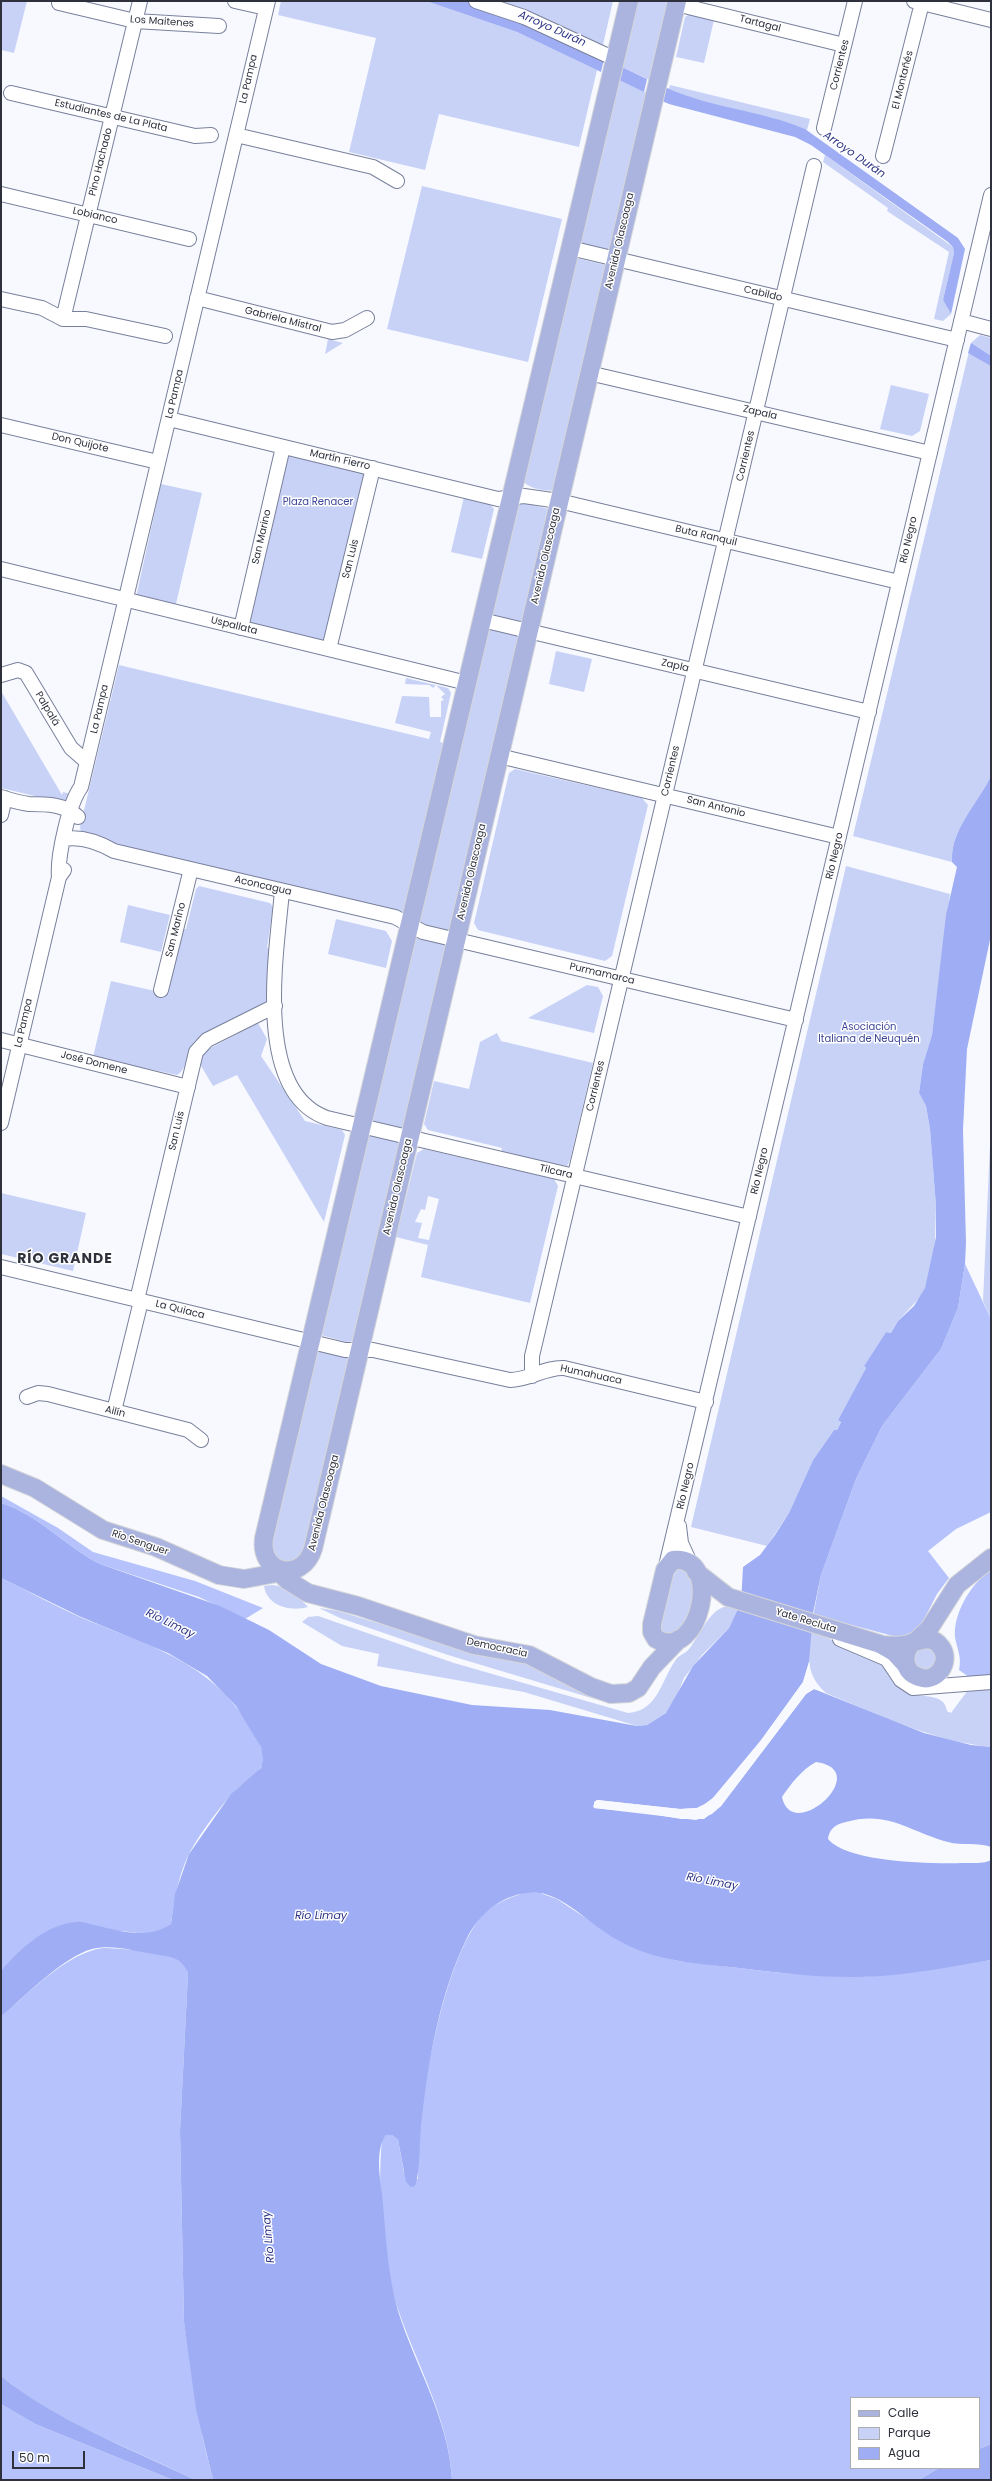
<!DOCTYPE html>
<html>
<head>
<meta charset="utf-8">
<style>
  body { margin:0 }
  #map { position:relative; width:992px; height:2481px; overflow:hidden; background:#f7f9ff; font-family:Poppins,sans-serif }
  canvas { display:block }
  .frame { position:absolute; inset:0; border:2px solid #2e313c; pointer-events:none }
  .legend { position:absolute; left:850px; top:2397px; width:130px; height:72px; box-sizing:border-box; background:#fff; border:1px solid #abadb1; margin:0; padding:5px 7px; list-style:none; font-size:12px; color:#2e313c }
  .legend li { display:flex; align-items:center; gap:8px; height:20px }
  .legend b { width:20px; border:1px solid #abadb1 }
  .scale { position:absolute; left:12px; top:2451px; width:73px; height:18px; box-sizing:border-box; border:2px solid #2e313c; border-top:0; padding-left:5px; font-size:12px; line-height:14px; white-space:nowrap; color:#2e313c; -webkit-text-stroke:3px #fff; paint-order:stroke }
</style>
</head>
<body>
<div id="map">
<canvas width="992" height="2481"></canvas>
<div class="frame"></div>
<ul class="legend">
<li><b style="height:5px;background:#abb4df"></b>Calle</li>
<li><b style="height:11px;background:#c8d2f7"></b>Parque</li>
<li><b style="height:11px;background:#9faef4"></b>Agua</li>
</ul>
<div class="scale">50 m</div>
</div>
<script>
const context = document.querySelector('canvas').getContext('2d');
context.lineJoin = 'round';
function fill(path, color) {
  context.fillStyle = color;
  context.fill(path, 'evenodd');
}
function stroke(path, color, width, dash) {
  context.strokeStyle = color;
  context.lineWidth = width;
  context.lineCap = dash ? 'butt' : 'round';
  context.setLineDash(dash || []);
  context.stroke(path);
}
function label(font, color, halo, rows, align = 'center') {
  context.font = font + ' Poppins,sans-serif';
  context.lineWidth = 3;
  context.setLineDash([]);
  context.textBaseline = 'middle';
  context.strokeStyle = halo;
  context.fillStyle = color;
  for (const [text, x, y, turn = 0] of rows) {
    context.save();
    context.translate(x, y);
    context.rotate((+turn || 0) * Math.PI / 180);
    context.textAlign = isNaN(turn) ? turn : align;
    if (halo) context.strokeText(text, 0, 0);
    context.fillText(text, 0, 0);
    context.restore();
  }
}
const green = new Path2D(`
  M1,1H27L14,53L1,50Z
  M281,1H426L517,32L597,70L579,147L439,114L425,170L349,152L376,38L278,15Z
  M491,1H613L602,49Z
  M633,1H670L652,81L618,65Z
  M690,14L714,20L704,63L676,57L685,17Z
  M615,78L649,94L611,248L608,249L583,244L579,241Z
  M670,85L810,119L807,130L692,98L669,89Z
  M825,155L953,247L954,253L943,300L951,314L943,321L934,319L949,252L887,211L888,208L823,162Z
  M422,186L562,219L528,362L387,329Z
  M576,258L606,265L553,490C545,492 528,488 523,481Z
  M980,335L991,338V776C978,803 950,830 952,862L853,836L971,343Z
  M328,339L343,343L325,354Z
  M891,385L929,394L920,431L912,436L880,429Z
  M289,455L365,473L325,642L250,626L248,618Z
  M161,484L202,493L175,608L136,597Z
  M464,497L490,504L494,509L482,559L451,552Z
  M520,502L549,509L522,623L491,614L514,507Z
  M489,628L519,636L450,931H446L418,923L485,634Z
  M556,651L592,659L584,692L549,684Z
  M119,665L429,739L431,732L395,723L402,696L429,697L430,717H441V701L444,700L441,697L445,694L436,685L433,688L429,685L405,684L406,678L448,688L451,693L440,742L447,744L404,912L87,837L81,833L80,827Z
  M1,691L62,795L63,792L71,794L66,801L60,802L1,788Z
  M515,769L642,798L648,805L612,956L605,961L478,930L474,923L509,773Z
  M846,866L950,894L932,1035L923,1064L919,1093L926,1106L930,1129L936,1206L935,1242L930,1274L923,1294L898,1321L891,1333L886,1332L864,1366L866,1368L838,1420L841,1421L837,1430H834L813,1460L789,1513L767,1546L691,1527Z
  M199,886L270,903L273,907L267,948L272,949L267,1001L195,1041C186,1051 188,1069 177,1075L93,1057L111,981L168,994L183,929H186L196,889Z
  M128,905L170,915L161,952L120,942Z
  M336,919L386,931L392,941L386,968L328,954Z
  M416,936L447,944L408,1122L402,1130L372,1123L369,1115Z
  M587,985L598,987L603,996L594,1033L528,1018Z
  M258,1023L267,1039L261,1056L305,1121L342,1130L345,1135L324,1222L237,1075L213,1086L200,1064L203,1052Z
  M497,1033L501,1041L593,1063L570,1160L567,1166L501,1153L502,1148L428,1130L424,1124L434,1081L469,1089L480,1042Z
  M991,1122V1319L983,1301Z
  M367,1134L401,1142L354,1341L346,1342L321,1335Z
  M424,1149L554,1179L558,1186L530,1303L421,1277L428,1245L396,1237L417,1153ZM428,1196L439,1199L429,1240L418,1238L422,1223L415,1222L421,1209L425,1210Z
  M1,1193L86,1213L73,1271L1,1254Z
  M318,1350L350,1357L309,1549L300,1562H278L267,1541Z
  M681,1567L693,1579L692,1616L670,1638L656,1626L668,1573Z
  M272,1585C286,1586 299,1597 308,1607C290,1612 267,1606 264,1586Z
  M727,1606L739,1609L729,1628L702,1655L684,1678L674,1703L666,1713L647,1725L637,1726L524,1692L377,1666L379,1654L342,1646L302,1622L308,1617L318,1616L454,1663L628,1713C658,1711 661,1681 675,1661C678,1655 685,1654 689,1649C700,1636 708,1610 727,1606Z
  M319,1608L338,1611L473,1652L524,1663L598,1700L448,1655L340,1618Z
  M812,1622L817,1633L885,1665C897,1712 944,1683 947,1711L951,1713L968,1690L991,1687V1747C932,1741 880,1715 826,1693C802,1672 810,1650 812,1622Z
  M914 1659a11 11 0 1 1 22 0a11 11 0 1 1-22 0Z`);
const forest = new Path2D(`
  M965,1264L991,1319V1512L956,1529L928,1551L949,1578L937,1594L920,1627L908,1636H893L822,1617L812,1622L821,1575L856,1479L882,1426L941,1349L958,1308Z
  M1,1496L58,1528L93,1552L195,1581L263,1608L245,1619L199,1597L100,1564C66,1547 39,1515 1,1503Z
  M991,1570V1677H969L959,1670C962,1657 957,1649 955,1637C953,1613 972,1582 991,1570Z
  M1,1578C28,1591 55,1606 82,1618C153,1647 215,1663 255,1735C261,1745 267,1758 260,1769C252,1780 239,1785 231,1795C217,1811 198,1836 189,1854C178,1876 174,1901 171,1924L160,1932L147,1934L121,1931L4,1968L1,1971Z
  M524,1893H540L557,1899L622,1942L657,1956L679,1961L781,1973L860,1977L897,1974L991,1960V2444L979,2449V2398H851V2468H939L919,2480H452C449,2420 418,2367 399,2312C382,2265 377,2190 382,2140L386,2135H392L398,2140L404,2173L418,2179C416,2113 440,1970 480,1918C492,1904 508,1898 524,1893Z
  M103,1948C118,1948 169,1952 180,1960C185,1963 186,1968 188,1973L180,2131L184,2322L203,2439L213,2480H195C130,2447 58,2423 1,2376V2017C29,1993 66,1953 103,1948Z
  M1,2404L35,2424L173,2480H1Z`);
const water = new Path2D(`
  M426,1H468L515,17L604,59L601,72L517,32Z
  M622,67L647,79L644,92L619,80Z
  M665,87C710,108 760,110 805,129L958,238L965,249L951,314L943,300L954,253L953,247L948,242L811,145L795,137L669,104L662,101Z
  M971,343L991,356V366L968,353Z
  M991,776V935L967,1049L963,1130L966,1243L965,1264L958,1308L941,1349L882,1426L856,1479L821,1575L813,1613L809,1662L803,1682L761,1741L713,1798L705,1804L697,1808L680,1809L597,1800L594,1802V1808L646,1813L681,1819H704L721,1806L806,1694L814,1689L924,1733L971,1745L991,1747V1847C978,1842 962,1846 948,1842C910,1832 888,1810 846,1822C836,1824 829,1829 828,1839C848,1863 934,1864 964,1863C972,1863 984,1864 991,1860V1960C948,1967 905,1976 861,1977C817,1978 773,1972 730,1967C700,1964 670,1962 641,1951C628,1946 614,1939 602,1930C584,1918 561,1895 539,1893C507,1890 480,1912 467,1938C440,1993 429,2057 422,2117C419,2136 421,2170 415,2186L411,2187L406,2182L398,2140L392,2135H386C375,2149 380,2178 382,2194C386,2234 387,2272 398,2311C416,2368 449,2419 452,2480H213L196,2409L184,2322L180,2131L188,1973C181,1956 170,1957 153,1954C134,1951 112,1944 92,1949C63,1957 24,1997 1,2017V1971C20,1949 45,1925 76,1922C82,1921 89,1924 94,1925C120,1931 148,1940 171,1924L175,1894L189,1854L231,1794L261,1768L263,1759L261,1747L236,1706L207,1676L168,1653L81,1617L1,1578V1503C39,1515 66,1547 100,1564L220,1606L269,1630L321,1664L381,1686L472,1705L550,1710L637,1726L647,1725L666,1713L693,1666L729,1628L741,1603L743,1567L760,1555L775,1535L789,1513L813,1460L834,1430H837L841,1422L838,1420L866,1368L864,1366L886,1332L891,1333L898,1321L914,1306L925,1288L936,1237V1206L930,1129L926,1106L919,1093L923,1064L932,1035L946,915L957,867L952,862C950,830 978,803 991,776ZM816,1762C875,1770 792,1845 782,1797C791,1784 801,1770 816,1762Z
  M1,2376C58,2422 130,2448 195,2480H173L35,2424L1,2404Z
  M991,2444V2480H919L939,2468H979V2449Z`);
const pier = new Path2D(`
  M809,1662V1673L804,1683L762,1742L715,1800L706,1806L689,1811L630,1804L597,1802L595,1806L681,1817H703L719,1805L804,1692L814,1687L826,1693L814,1689L806,1694L721,1806L712,1814L696,1820L594,1808L593,1806L597,1800L680,1809L697,1808L705,1804L713,1798L761,1740L803,1682Z`);
const minor = new Path2D(`
  M235,1L266,8
  M476,1L524,17L615,59
  M914,1L991,20
  M59,3L135,21L219,26
  M676,4L844,45
  M11,93L195,136L211,135
  M824,128L855,1
  M236,135L373,167L397,181
  M883,156L922,3
  M1,194L189,239
  M570,248L957,340
  M197,298L332,332L345,330L367,318
  M1,299L42,308L63,319H86L165,336
  M63,319L140,1
  M961,321L991,329
  M589,373L930,453
  M169,419L498,499L524,496L559,501L899,582
  M1,425L158,462
  M1,569L467,683
  M482,620L869,712
  M241,628L283,447
  M329,649L373,468
  M1,675L18,670L26,673L71,748L87,762
  M499,756L839,837
  M1,797C10,800 20,803 29,804C46,804 65,804 78,817
  M1,815L5,798
  M64,839C81,836 100,843 114,851L395,917L423,932L796,1020
  M59,877C57,857 69,803 81,787L268,1
  M282,891C277,951 252,1092 327,1118L749,1217
  M161,990L191,869
  M1,1040L188,1087
  M1,1123L59,877L64,870
  M1,1267L345,1350H373L510,1380C529,1380 545,1367 564,1368L706,1402
  M137,1300L196,1052L207,1040L275,1006
  M532,1376V1356L814,166
  M27,1397L38,1393L48,1394L188,1430L201,1440
  M114,1411L141,1301
  M679,1526L681,1543L692,1567
  M665,1570L991,195
  M840,1639L887,1659L901,1680L913,1688L991,1682`);
const major = new Path2D(`
  M629,1L264,1538C259,1575 302,1583 313,1549L677,1
  M1,1474L35,1488L103,1530L156,1547L219,1575L244,1579L288,1571
  M673,1560C724,1554 700,1663 656,1639L652,1632V1624L665,1570Z
  M273,1566L287,1580L308,1593L358,1606L474,1645L529,1655L591,1687L611,1694L629,1693L638,1688L652,1667L679,1639
  M696,1572L728,1597L880,1644L894,1652L906,1665
  M917,1640L929,1629L957,1585L991,1558
  M883,1645C890,1645 897,1647 904,1645C918,1643 930,1632 941,1647C952,1662 936,1684 919,1677C902,1672 902,1653 913,1642`);
const streetNames = [
  ["Los Maitenes",162,22,4],
  ["Tartagal",760,24,14],
  ["Corrientes",840,65,-76],
  ["La Pampa",249,79,-77],
  ["El Montañés",903,80,-76],
  ["Estudiantes de La Plata",111,116,13],
  ["Pino Hachado",101,162,-76],
  ["Lobianco",95,216,13],
  ["Avenida Olascoaga",620,241,-77],
  ["Cabildo",763,294,13],
  ["Gabriela Mistral",283,320,14],
  ["La Pampa",175,394,-77],
  ["Zapala",760,413,13],
  ["Don Quijote",80,443,13],
  ["Corrientes",746,456,-77],
  ["Martín Fierro",340,460,13],
  ["Buta Ranquil",706,536,13],
  ["San Marino",262,537,-77],
  ["Río Negro",909,540,-77],
  ["Avenida Olascoaga",546,556,-77],
  ["San Luis",351,559,-76],
  ["Uspallata",234,626,14],
  ["Zapla",675,666,13],
  ["Palpalá",47,709,59],
  ["La Pampa",100,709,-77],
  ["Corrientes",671,771,-77],
  ["San Antonio",716,807,14],
  ["Río Negro",835,856,-77],
  ["Avenida Olascoaga",472,872,-77],
  ["Aconcagua",263,886,13],
  ["San Marino",176,930,-76],
  ["Purmamarca",602,974,13],
  ["La Pampa",24,1023,-77],
  ["José Domene",94,1063,14],
  ["Corrientes",596,1086,-77],
  ["San Luis",177,1131,-77],
  ["Río Negro",760,1171,-77],
  ["Tilcara",556,1172,13],
  ["Avenida Olascoaga",398,1187,-77],
  ["La Quiaca",180,1310,14],
  ["Humahuaca",591,1375,12],
  ["Ailín",115,1412,14],
  ["Río Negro",686,1486,-77],
  ["Avenida Olascoaga",324,1503,-76],
  ["Río Senguer",140,1543,19],
  ["Yate Recluta",806,1621,17],
  ["Democracia",497,1648,12]
];
const parkNames = [
  ["Plaza Renacer",318,502],
  ["Asociación",869,1027],
  ["Italiana de Neuquén",869,1039]
];
const waterNames = [
  ["Arroyo Durán",552,29,24],
  ["Arroyo Durán",854,155,35],
  ["Río Limay",170,1624,26],
  ["Río Limay",712,1882,11],
  ["Río Limay",321,1916],
  ["Río Limay",269,2237,-95]
];
const districtNames = [
  ["RÍO GRANDE",65,1259]
];
fill(green, '#c8d2f7');
fill(forest, '#b5c2fb');
fill(water, '#9faef4');
fill(pier, '#f7f9ff');
stroke(minor, '#79809b', 16);
stroke(major, '#d5d6d8', 20);
stroke(minor, '#fff', 14);
stroke(major, '#abb4df', 18);
label('10px', '#2e313c', '#fff', streetNames);
label('10px', '#3c4697', '#fff', parkNames);
label('italic 11px', '#2c3382', '#fff', waterNames);
context.letterSpacing = '1px';
label('bold 14px', '#2e313c', '#fff', districtNames);
context.letterSpacing = '0px';
</script>
</body>
</html>
